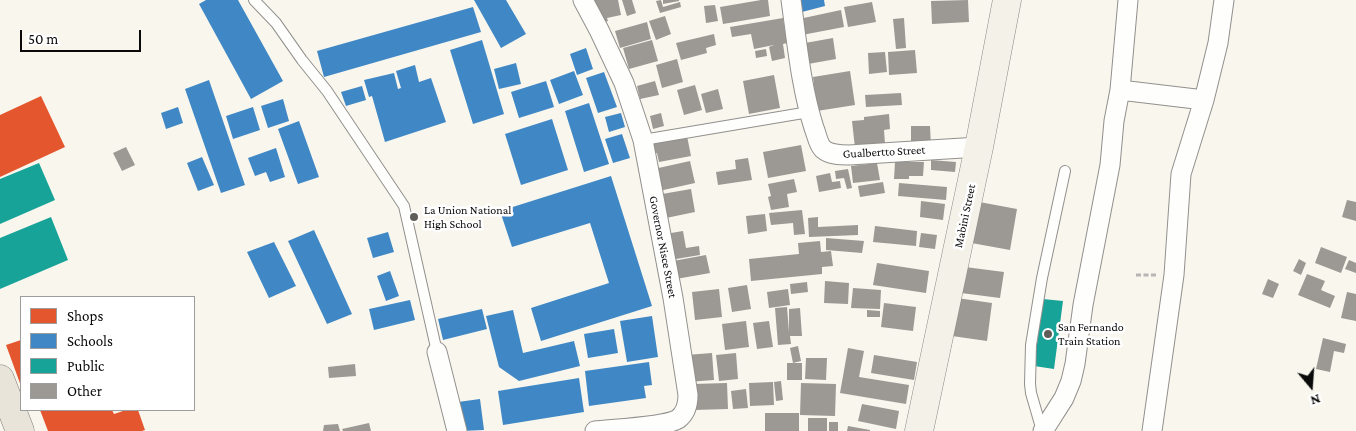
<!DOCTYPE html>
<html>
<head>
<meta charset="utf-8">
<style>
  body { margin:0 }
  #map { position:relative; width:1356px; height:431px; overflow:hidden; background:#f9f6ee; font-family:"Crimson Pro",serif }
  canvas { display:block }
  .legend { position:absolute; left:20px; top:296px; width:175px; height:115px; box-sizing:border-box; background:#fff; border:1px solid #9d9d9d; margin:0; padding:6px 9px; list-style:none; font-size:15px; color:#0a0a0a }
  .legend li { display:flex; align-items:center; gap:10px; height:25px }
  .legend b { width:25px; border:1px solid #9d9d9d }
  .north { position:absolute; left:1286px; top:361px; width:50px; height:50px; -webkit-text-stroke:4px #fff; paint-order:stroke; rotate:162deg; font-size:14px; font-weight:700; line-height:20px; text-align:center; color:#0a0a0a }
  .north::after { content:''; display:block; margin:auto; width:18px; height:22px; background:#0a0a0a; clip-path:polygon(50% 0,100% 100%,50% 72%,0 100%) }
  .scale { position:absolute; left:20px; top:30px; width:121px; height:22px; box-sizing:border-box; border:2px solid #0a0a0a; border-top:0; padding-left:6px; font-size:15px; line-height:18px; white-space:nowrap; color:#0a0a0a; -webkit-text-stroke:4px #fff; paint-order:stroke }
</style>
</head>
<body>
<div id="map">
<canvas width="1356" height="431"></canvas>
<ul class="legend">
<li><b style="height:14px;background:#e4572e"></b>Shops</li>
<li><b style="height:14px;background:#3f88c5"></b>Schools</li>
<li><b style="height:14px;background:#17a398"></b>Public</li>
<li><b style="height:14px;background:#9c9894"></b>Other</li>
</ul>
<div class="north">N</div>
<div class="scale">50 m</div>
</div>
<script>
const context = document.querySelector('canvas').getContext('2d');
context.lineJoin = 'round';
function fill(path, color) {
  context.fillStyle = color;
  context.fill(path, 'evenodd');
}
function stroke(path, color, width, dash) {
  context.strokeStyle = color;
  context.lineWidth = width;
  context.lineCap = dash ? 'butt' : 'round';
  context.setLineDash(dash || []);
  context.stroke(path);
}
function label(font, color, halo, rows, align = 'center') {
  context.font = font + ' "Crimson Pro",serif';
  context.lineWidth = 5;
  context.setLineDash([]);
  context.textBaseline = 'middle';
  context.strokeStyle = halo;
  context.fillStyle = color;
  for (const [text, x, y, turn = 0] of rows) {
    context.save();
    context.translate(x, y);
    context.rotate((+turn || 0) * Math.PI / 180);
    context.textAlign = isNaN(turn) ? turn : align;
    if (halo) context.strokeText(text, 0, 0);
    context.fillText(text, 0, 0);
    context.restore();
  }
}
const shops = new Path2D(`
  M41,96L65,147L0,177V115Z
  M21,340V386L6,345Z
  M40,410H112L114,414L126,410H138L145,430L142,431H48Z`);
const schools = new Path2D(`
  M206,0H238L283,81L251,99L199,4Z
  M474,0H506L526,34L501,48Z
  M799,0H824L825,6L802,12Z
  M473,7L481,32L324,77L317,51Z
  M482,40L504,114L473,124L450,50Z
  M586,48L593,69L577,75L570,54Z
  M516,63L521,84L499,89L494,69Z
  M415,65L419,82L431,78L446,122L385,142L372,96L369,97L364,80L394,73L398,89L401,88L396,71Z
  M574,71L583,95L559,104L550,80Z
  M604,72L617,107L598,113L586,78Z
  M209,80L245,185L221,193L185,89Z
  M546,81L554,107L519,118L511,92Z
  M362,86L366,100L346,106L341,92Z
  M283,99L289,121L268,128L261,106Z
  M589,103L609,164L584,172L565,111Z
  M178,107L183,123L166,129L161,113Z
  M253,107L260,130L233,139L226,116Z
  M621,113L625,127L609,132L605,117Z
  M552,119L568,170L521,185L505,134Z
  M299,121L319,177L298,184L278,129Z
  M622,134L630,158L613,163L605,139Z
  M276,148L285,177L270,182L266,172L255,176L248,158Z
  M202,157L214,185L198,191L187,163Z
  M611,176L652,306L541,341L531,308L609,283L590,223L512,247L500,211Z
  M314,230L352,314L327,324L288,241Z
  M388,232L394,252L373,258L367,238Z
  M274,242L296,286L269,298L247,252Z
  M390,271L399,296L386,301L377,276Z
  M410,300L415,320L374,330L369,309Z
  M482,309L487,329L443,340L438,319Z
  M513,310L523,353L574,341L580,366L519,381L499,367L486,316Z
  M652,316L658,357L627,362L620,321Z
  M614,329L618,353L588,358L584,334Z
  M649,362L652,385L644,386L646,398L589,406L585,371Z
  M579,378L584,412L503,425L498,391Z
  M480,399L484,430L461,431L458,402Z`);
const public = new Path2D(`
  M39,163L55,200L0,224V179Z
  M51,217L68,260L0,289V238Z
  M1043,299L1063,301L1054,369L1034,366Z`);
const building = new Path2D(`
  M589,0H618L621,15L607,18L608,21L597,25Z
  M622,0H632L636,13L627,16Z
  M661,0L663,7L680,2L681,7L660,13L656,1Z
  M663,0H679V1L663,4Z
  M761,0H768L770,16L723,24L720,7Z
  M968,0L969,22L932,24L931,1Z
  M872,2L876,22L848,27L844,7Z
  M715,5L718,21L706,23L704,6Z
  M841,10L844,27L802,35L799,19Z
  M665,16L671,34L656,40L649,21Z
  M783,18L787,43L783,44L785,58L772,61L769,47L774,45L754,49L751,34L732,37L730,27Z
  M904,18L906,48L896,49L893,19Z
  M647,22L651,39L620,48L615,31Z
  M714,34L716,45L706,48L707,53L681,60L676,43Z
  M833,38L836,59L808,64L805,43Z
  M652,40L658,61L629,69L623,48Z
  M766,49L767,56L756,58L755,51Z
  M915,50L917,73L889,75L888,52Z
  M885,52L887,72L869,74L868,53Z
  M677,59L683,82L662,88L656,65Z
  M850,71L855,105L817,111L813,77Z
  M774,75L780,108L749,114L743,81Z
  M655,81L659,95L640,99L637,86Z
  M695,85L702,110L684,115L677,90Z
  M718,89L723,109L706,113L701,94Z
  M901,93L902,105L866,107L865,95Z
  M661,113L664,126L653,129L650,116Z
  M889,114L890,129L884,130L885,144L855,148L852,121L864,120V117Z
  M911,126H930L931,147L911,148Z
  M687,136L691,156L659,162L657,153L652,154L649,143Z
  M801,145L806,171L768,178L763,152Z
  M126,147L135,165L122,171L113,153Z
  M748,158L752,180L718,185L716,172L736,169L735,160Z
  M931,160L956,162L955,172L931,170Z
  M690,161L695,183L659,191L654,169Z
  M895,162H924L923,176H909V179H894Z
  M877,163L880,180L853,183L851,166Z
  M848,169L852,188L847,189L844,178L836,179L835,171Z
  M830,173L832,182L840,181L841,188L819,192L816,176Z
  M794,179L797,192L787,194L789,207L771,210L768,197L771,196L768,184Z
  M883,182L885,193L860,197L858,186Z
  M899,183L947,187L946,200L898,196Z
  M691,189L695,212L666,218L662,194Z
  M1347,200L1356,202V221L1342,217Z
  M921,201L945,204L943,220L920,217Z
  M974,201L1017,209L1010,250L966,242Z
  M802,210L805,234L794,235L793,223L771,225L769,213Z
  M765,214L767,231L748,234L746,216Z
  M818,217V227L858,225V235L809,237L808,218Z
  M875,226L917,231L916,246L873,242Z
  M683,231L686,248L699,246L700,255L670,260L665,234Z
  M921,233L937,235L935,249L919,247Z
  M826,238L864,241L862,253L826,250Z
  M820,241L821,252L831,251L833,266L822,267V274L751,281L749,259L799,254L798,243Z
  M1321,247L1347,257L1341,273L1315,263Z
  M706,255L710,273L676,279L673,261Z
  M1299,259L1306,263L1301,275L1293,271Z
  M1349,260L1356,263V273L1345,269Z
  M877,263L929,271L926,293L873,285Z
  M965,267L1004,272L1000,298L961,293Z
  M1307,274L1325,281L1321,290L1335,296L1330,308L1298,295Z
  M1268,279L1279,284L1273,298L1262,294Z
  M825,281L849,283L848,304L824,303Z
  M807,282L808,292L791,294L790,284Z
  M747,285L751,309L732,312L728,288Z
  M853,288L881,290L880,309L851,308Z
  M719,289L722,317L695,320L692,292Z
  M788,289L790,305L769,308L767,292Z
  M1347,292L1356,294V321L1341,318Z
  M950,297L992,303L987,341L945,335Z
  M884,303L916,307L913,331L881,327Z
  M787,307L789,332V309L800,308L802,336H790L791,344L778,345L775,308Z
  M867,310L880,311V317H867Z
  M746,321L749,347L725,350L722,324Z
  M769,321L773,347L757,349L753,323Z
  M1323,338L1346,344L1344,353L1334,351L1330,372L1316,369Z
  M798,346L801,361L793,363L790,348Z
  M848,348L864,351L859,377L909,385L906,404L840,393Z
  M712,353L714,380L688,382L686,355Z
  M736,353L738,379L719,381L716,355Z
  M874,355L917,362L914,380L871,373Z
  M806,358H827L826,380L805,379Z
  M787,363H802V380H787Z
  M355,364L356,376L329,378L328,367Z
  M781,381L783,400L776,401L774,382Z
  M773,382L774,405L750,406L749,383Z
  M727,383L728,409L694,410L693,384Z
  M801,383L836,384L835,416L800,415Z
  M746,389L748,408L733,409L731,391Z
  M862,404L899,411L896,429L858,421Z
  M765,413H799V431H765Z
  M808,418H827V431H808Z
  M829,422H838V431H829Z
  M369,423L371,431H343L342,429Z
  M338,424L340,431H323L324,425Z
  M848,426L870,430V431H847Z`);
const path = new Path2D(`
  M1136,275H1158`);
const service = new Path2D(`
  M254,0L276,23L302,60L327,91L404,206L437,352
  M643,140L809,112
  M1042,431L1031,393L1030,384L1031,345L1042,278L1065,171`);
const minor = new Path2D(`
  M583,0L599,30L624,83L643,140L673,298L688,395C688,405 686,413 678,419C665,427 612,429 595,431
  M791,0C797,43 801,87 814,128C817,135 818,144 823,149C830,155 840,155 849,155L979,147
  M1120,90L1204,100
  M437,352L457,431
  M1043,431L1064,398L1071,381L1075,364L1083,305L1110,165L1114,121L1120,90L1128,0
  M1152,431L1174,275L1181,174L1204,100L1218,43L1224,0`);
const secondary = new Path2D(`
  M919,431L979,147L1007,0`);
const primary = new Path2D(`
  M0,379L20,431`);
const markers = [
  [414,217,5,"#5e5d5a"],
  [1048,334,5,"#5e5d5a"]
];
const streetNames = [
  ["Gualbertto Street",884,152,-3],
  ["Mabini Street",965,216,-78],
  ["Governor Nisce Street",663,247,79]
];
const poiNames = [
  ["La Union National",424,210],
  ["High School",424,224],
  ["San Fernando",1058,327],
  ["Train Station",1058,341]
];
fill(shops, '#e4572e');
fill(schools, '#3f88c5');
fill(public, '#17a398');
fill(building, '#9c9894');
stroke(service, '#92908d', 12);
stroke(minor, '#92908d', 21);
stroke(secondary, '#888783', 29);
stroke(primary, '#7f7e7a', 29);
stroke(path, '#b7b6b5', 3, [5, 2.5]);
stroke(service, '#fefefc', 10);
stroke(minor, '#fefefc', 19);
stroke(secondary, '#f3f1e8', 28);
stroke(primary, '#e9e4d9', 28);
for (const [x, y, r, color] of markers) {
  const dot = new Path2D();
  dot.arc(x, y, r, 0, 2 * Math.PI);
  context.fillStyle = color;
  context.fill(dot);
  stroke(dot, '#fff', 2);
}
label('12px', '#0a0a0a', '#fff', streetNames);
label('12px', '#0a0a0a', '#fff', poiNames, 'left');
</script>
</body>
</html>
